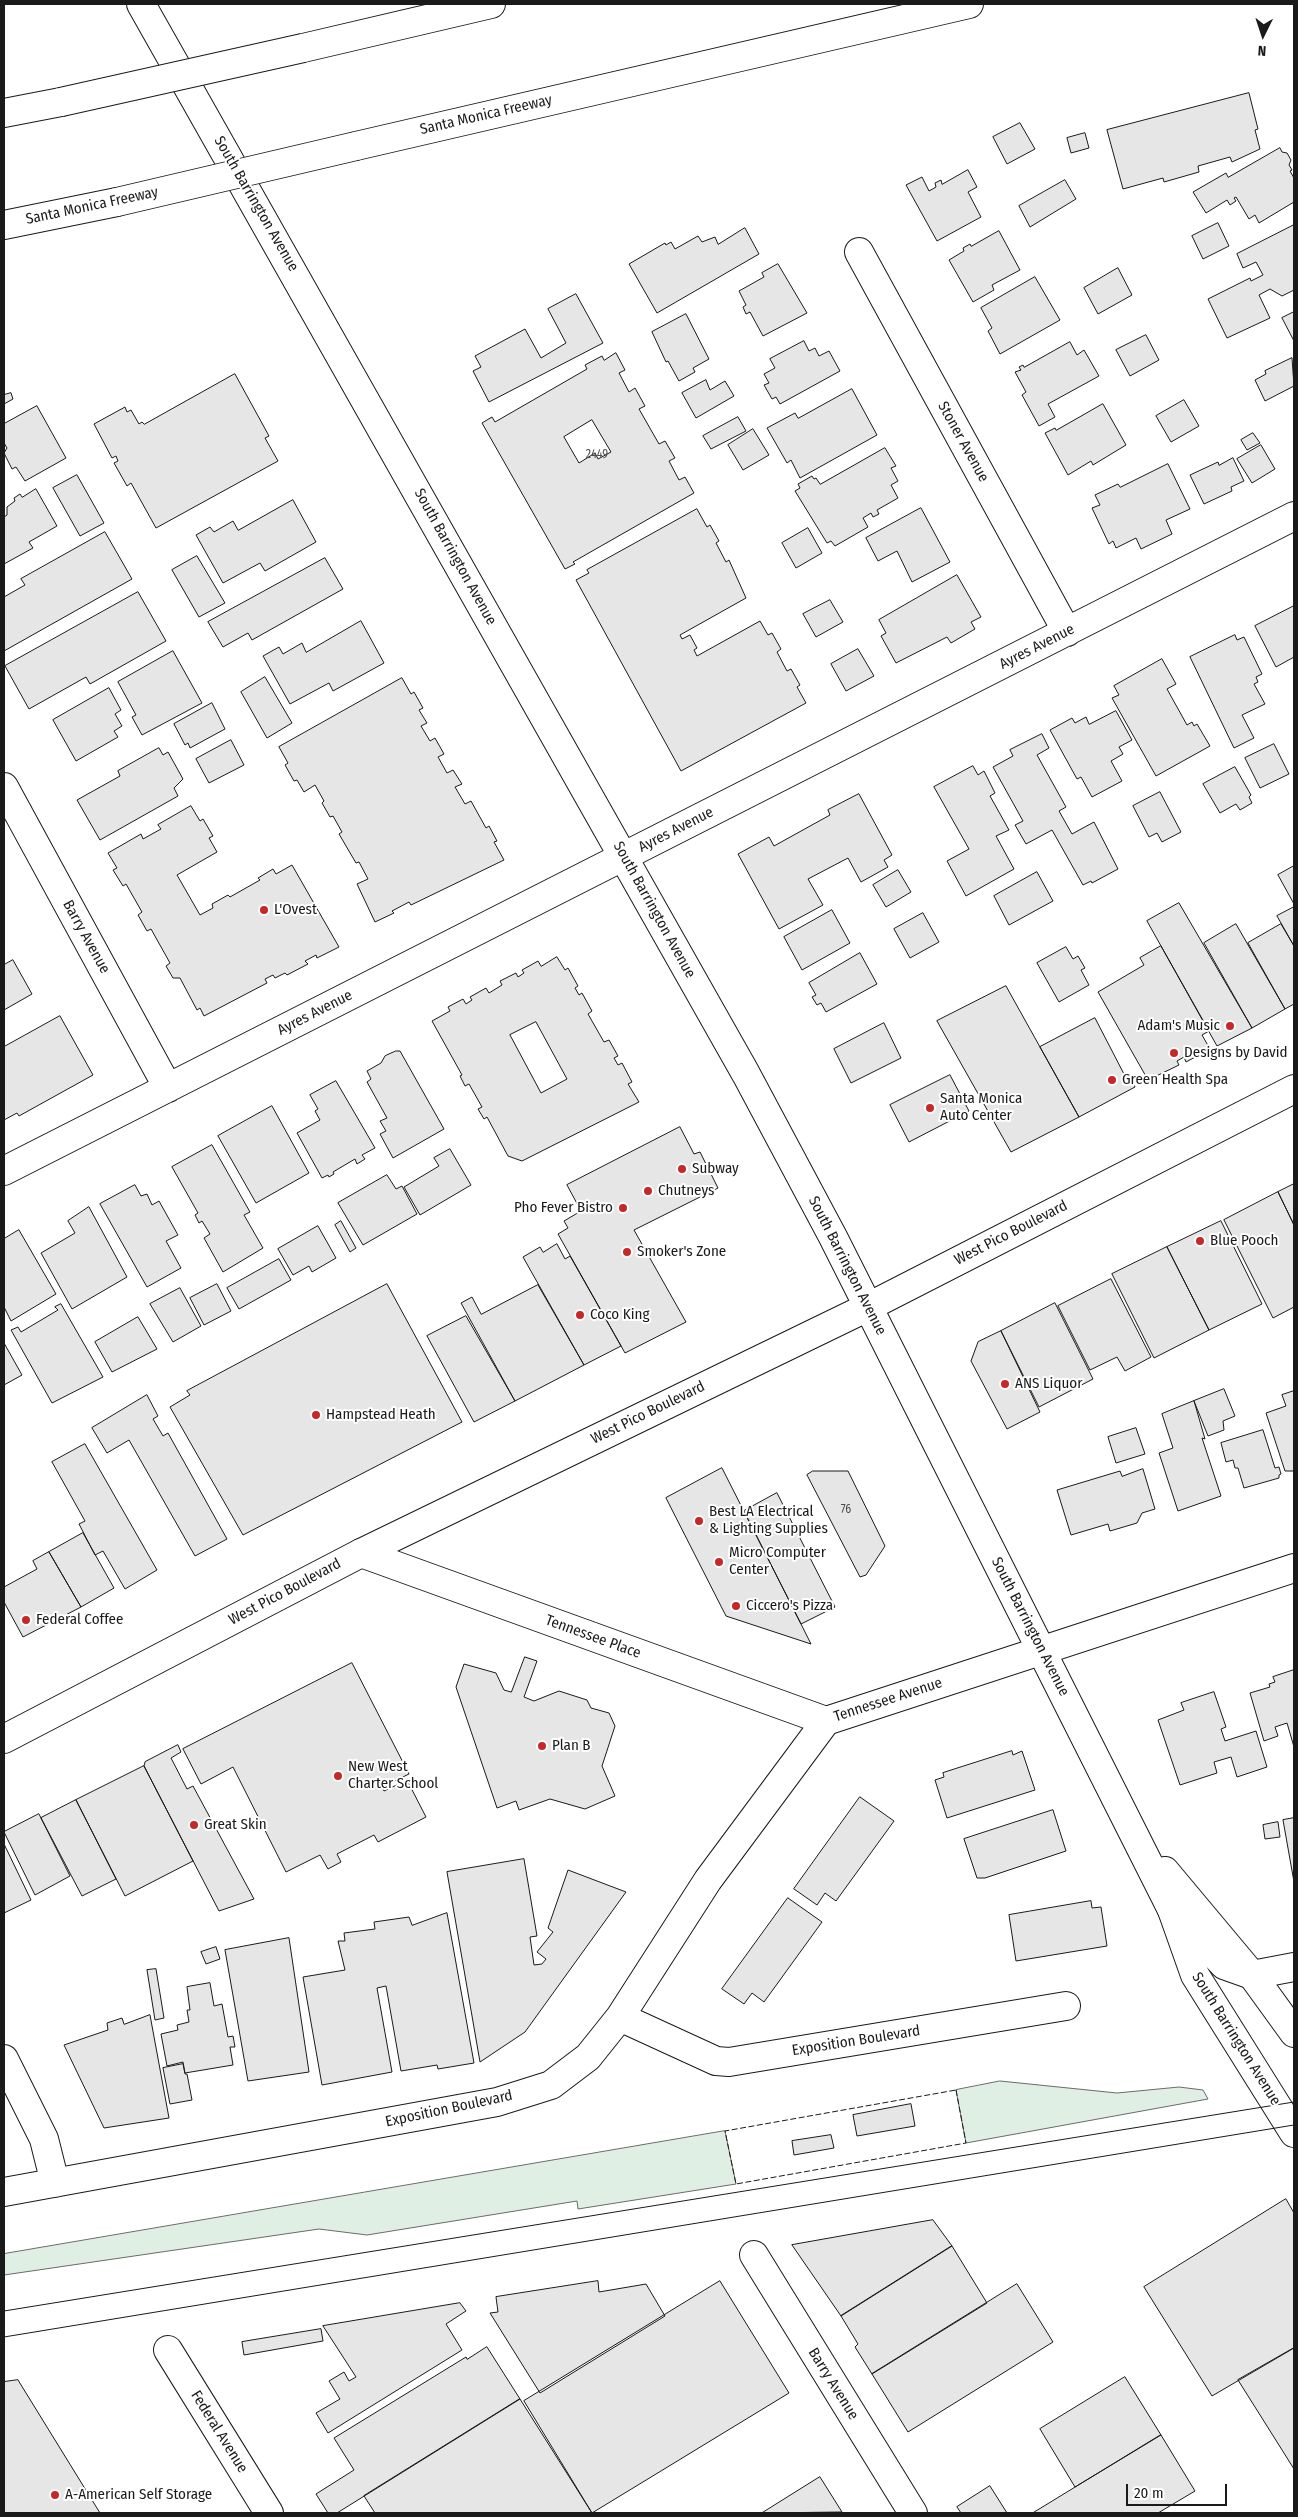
<!DOCTYPE html>
<html>
<head>
<meta charset="utf-8">
<style>
  body { margin:0 }
  #map { position:relative; width:1298px; height:2517px; overflow:hidden; background:#fff; font-family:"Fira Sans Condensed",sans-serif }
  canvas { display:block }
  .frame { position:absolute; inset:0; border:5px solid #1a1a1a; pointer-events:none }
  .north { position:absolute; left:1238px; top:10px; width:50px; height:50px; -webkit-text-stroke:4px #fff; paint-order:stroke; rotate:184deg; font-size:14px; font-weight:700; line-height:20px; text-align:center; color:#1a1a1a }
  .north::after { content:''; display:block; margin:auto; width:18px; height:22px; background:#1a1a1a; clip-path:polygon(50% 0,100% 100%,50% 72%,0 100%) }
  .scale { position:absolute; left:1126px; top:2484px; width:101px; height:22px; box-sizing:border-box; border:2px solid #1a1a1a; border-top:0; padding-left:6px; font-size:15px; line-height:18px; white-space:nowrap; color:#1a1a1a; -webkit-text-stroke:4px #fff; paint-order:stroke }
</style>
</head>
<body>
<div id="map">
<canvas width="1298" height="2517"></canvas>
<div class="frame"></div>
<div class="north">N</div>
<div class="scale">20 m</div>
</div>
<script>
const context = document.querySelector('canvas').getContext('2d');
context.lineJoin = 'round';
function fill(path, color) {
  context.fillStyle = color;
  context.fill(path, 'evenodd');
}
function stroke(path, color, width, dash) {
  context.strokeStyle = color;
  context.lineWidth = width;
  context.lineCap = dash ? 'butt' : 'round';
  context.setLineDash(dash || []);
  context.stroke(path);
}
function label(font, color, halo, rows, align = 'center') {
  context.font = font + ' "Fira Sans Condensed",sans-serif';
  context.lineWidth = 4;
  context.setLineDash([]);
  context.textBaseline = 'middle';
  context.strokeStyle = halo;
  context.fillStyle = color;
  for (const [text, x, y, turn = 0] of rows) {
    context.save();
    context.translate(x, y);
    context.rotate((+turn || 0) * Math.PI / 180);
    context.textAlign = isNaN(turn) ? turn : align;
    if (halo) context.strokeText(text, 0, 0);
    context.fillText(text, 0, 0);
    context.restore();
  }
}
const green = new Path2D(`
  M1000,2081L1117,2093L1179,2087L1203,2090L1208,2099L966,2143L956,2090Z
  M725,2131L736,2184L578,2209L577,2201L367,2235L319,2229L4,2275V2254Z`);
const building = new Path2D(`
  M1249,93L1258,129L1255,130L1260,149L1232,162L1230,157L1198,166L1199,172L1164,182L1163,178L1123,189L1107,130Z
  M1020,123L1035,149L1007,164L993,137Z
  M1085,133L1089,148L1071,153L1067,138Z
  M1280,148L1282,152L1287,153L1291,160L1289,165L1292,170L1290,171L1294,178V202L1259,223L1255,215L1249,219L1236,197L1234,198L1236,201L1230,205L1227,200L1206,213L1193,192L1226,173L1228,177Z
  M968,170L977,187L968,192L981,217L937,241L906,185L922,177L929,191L936,187L935,183L941,180L942,184Z
  M1065,180L1076,199L1030,227L1019,206Z
  M1218,223L1229,246L1203,259L1192,236Z
  M1294,225V290L1282,296L1270,289L1259,295L1270,318L1227,338L1208,299L1250,278L1251,281L1263,275L1256,262L1243,268L1237,254Z
  M745,228L759,254L657,313L629,264L665,243L666,245L671,242L675,249L698,236L702,242L715,237L718,244Z
  M999,231L1020,270L992,285L994,290L973,302L949,260L964,251L963,248L970,244L971,246Z
  M778,264L807,313L763,336L750,312L746,314L743,307L746,305L739,291L764,277L762,273Z
  M1118,268L1132,295L1098,314L1084,288Z
  M1035,277L1060,320L1000,354L988,331L992,328L981,308Z
  M576,294L603,343L489,402L473,371L481,367L475,356L525,329L541,358L566,343L548,309Z
  M1294,312V341L1282,318Z
  M686,314L709,359L693,368L695,372L679,381L668,361L666,362L652,332Z
  M1146,335L1159,360L1130,376L1116,350Z
  M804,341L809,351L815,348L819,356L829,351L840,371L780,404L776,397L772,399L764,385L769,383L764,374L775,368L770,359Z
  M1070,342L1077,355L1084,350L1099,376L1048,404L1055,417L1039,426L1022,395L1026,392L1015,372L1021,370L1019,367L1023,365L1024,367Z
  M616,353L625,370L619,373L629,392L635,388L645,406L639,409L659,444L665,441L675,458L669,461L679,480L685,477L694,493L573,562L575,564L565,569L482,423L492,417L495,422L587,369L585,365L602,356L604,360ZM592,420L611,452L598,459L595,453L579,463L564,437Z
  M1292,358L1294,386L1265,401L1255,380L1266,374L1265,371Z
  M235,374L269,436L265,438L278,461L156,528L131,483L127,486L114,463L118,461L116,456L112,458L94,424L125,407L127,412L131,410L139,424L142,422L144,424Z
  M706,380L710,390L725,381L734,396L696,418L682,393Z
  M852,389L877,435L800,478L791,460L787,463L767,428L795,413L798,418Z
  M11,393L13,399L4,404V395Z
  M1184,400L1199,426L1171,442L1156,416Z
  M1103,404L1126,445L1093,465L1091,461L1068,475L1045,433L1055,428L1056,430Z
  M37,406L66,458L25,481L16,467L12,469L4,453L7,448L4,443V424Z
  M738,417L746,431L711,449L703,436Z
  M753,429L769,455L743,470L728,445Z
  M1253,433L1260,443L1247,450L1241,440Z
  M1261,445L1275,469L1252,483L1237,459Z
  M885,448L896,466L891,468L898,481L891,485L898,498L877,510L879,514L873,517L871,513L863,518L868,527L835,546L831,541L827,543L795,491L800,488L798,484L812,476L814,479L816,478L820,484Z
  M1233,458L1244,481L1231,487L1232,491L1204,504L1190,475L1218,462L1219,465Z
  M1168,464L1190,509L1166,520L1172,534L1141,549L1136,538L1116,548L1113,541L1109,544L1092,508L1100,505L1095,495L1118,484L1120,487Z
  M77,475L104,523L80,536L53,488Z
  M36,489L57,526L29,542L33,548L4,564V517L7,515V507L15,501L14,498L20,494L22,497Z
  M293,500L316,542L265,571L260,563L223,583L196,535L210,527L214,532L233,521L238,530Z
  M921,508L950,562L912,582L897,551L878,561L866,538Z
  M697,509L707,527L710,525L719,541L716,543L726,562L729,560L746,598L680,635L682,639L690,635L697,648L694,650L697,656L760,621L768,635L772,633L781,649L777,652L787,671L791,669L800,685L797,687L806,703L681,771L576,580L589,573L587,570Z
  M808,528L822,553L796,568L782,543Z
  M105,532L132,579L4,651V597L25,585L21,579Z
  M197,556L225,603L199,617L172,570Z
  M325,558L343,589L252,640L248,633L223,647L208,622Z
  M957,575L981,617L971,622L975,629L951,643L947,637L896,663L881,636L886,633L879,620Z
  M138,592L166,641L90,684L86,677L29,709L5,666Z
  M830,600L843,622L816,637L803,614Z
  M1294,606V657L1276,667L1255,626Z
  M361,621L384,663L333,691L329,683L290,704L263,656L279,647L283,654L302,643L306,652Z
  M1235,635L1237,640L1244,637L1262,674L1256,677L1258,682L1254,684L1265,704L1242,715L1254,738L1234,748L1190,657Z
  M858,649L874,676L846,691L831,664Z
  M173,651L202,703L142,735L132,717L136,715L118,682Z
  M1162,659L1176,684L1167,689L1187,725L1192,722L1194,726L1197,724L1210,746L1156,776L1112,698L1119,695L1114,686Z
  M265,677L292,723L267,738L241,692Z
  M402,678L411,694L414,692L423,708L419,710L427,723L421,726L430,741L435,738L444,754L438,757L447,773L453,770L462,784L455,787L465,804L471,801L486,828L489,826L497,841L494,842L504,860L411,905L409,902L392,911L394,913L375,922L357,884L368,879L359,862L356,863L339,834L342,832L333,816L330,817L322,803L324,801L315,785L304,792L297,780L294,781L285,765L288,763L279,747Z
  M109,688L121,710L115,714L122,726L114,731L118,737L76,761L53,720Z
  M212,703L225,729L190,748L188,743L185,745L174,724Z
  M1116,711L1132,740L1119,747L1123,754L1111,761L1122,781L1092,797L1081,777L1077,779L1050,730L1072,718L1075,723L1086,717L1089,724Z
  M1042,734L1049,748L1037,755L1066,807L1059,811L1072,834L1094,822L1118,869L1092,883L1091,881L1083,885L1052,830L1026,844L1015,825L1023,821L993,767L1013,756L1010,750Z
  M231,740L244,765L209,783L196,759Z
  M1274,744L1289,774L1260,788L1245,758Z
  M159,748L163,755L168,752L183,779L174,788L178,796L100,840L77,800L120,776L118,771Z
  M973,766L978,775L984,771L995,793L990,796L1009,830L996,836L1014,869L966,896L947,861L969,849L934,787Z
  M1235,767L1251,795L1249,797L1252,803L1240,810L1236,804L1220,813L1203,784Z
  M1160,792L1181,832L1162,842L1157,833L1149,837L1133,806Z
  M859,794L892,855L884,860L888,867L861,882L848,858L808,879L823,905L779,929L738,854L769,837L774,846L830,815L828,810Z
  M191,806L200,821L203,819L213,836L209,838L217,852L177,875L200,915L213,908L212,904L228,895L230,897L260,880L258,878L273,869L276,874L292,865L339,947L317,958L316,955L305,961L308,964L287,975L285,973L275,978L273,975L265,979L267,983L204,1016L200,1008L197,1010L180,978H173L166,966L170,963L151,929L147,931L138,915L142,912L126,884L123,886L113,870L117,868L108,853L141,834L143,839L161,829L158,825Z
  M1294,866V904L1278,875Z
  M898,870L911,892L886,907L873,885Z
  M1037,872L1053,901L1009,925L994,896Z
  M1179,903L1252,1028L1217,1046L1147,921Z
  M1294,907V946L1277,916Z
  M832,910L850,943L802,970L784,937Z
  M923,913L939,942L910,958L894,929Z
  M1236,924L1285,1009L1252,1028L1204,943Z
  M1281,924L1294,946V1004L1285,1009L1248,943Z
  M1161,946L1209,1031L1202,1035L1210,1049L1186,1062L1184,1057L1177,1061L1179,1065L1148,1080L1098,992L1144,965L1140,958Z
  M1066,947L1073,959L1078,956L1085,968L1081,970L1089,985L1059,1002L1037,963Z
  M860,953L877,984L826,1012L821,1003L817,1005L812,997L816,995L809,983Z
  M557,957L565,970L568,968L578,986L575,988L579,995L582,993L592,1011L588,1014L604,1042L609,1040L618,1056L614,1058L618,1065L622,1063L632,1082L628,1084L639,1102L522,1161L508,1156L487,1117L484,1119L478,1109L482,1107L469,1084L465,1086L460,1076L462,1075L432,1021L450,1011L448,1007L463,999L466,1004L472,1000L470,997L486,988L489,993L502,985L500,981L516,973L518,977L524,973L522,970L538,961L541,966ZM536,1022L567,1079L541,1093L510,1035Z
  M13,960L32,994L4,1010V965Z
  M1006,986L1079,1117L1011,1152L937,1021Z
  M60,1016L93,1075L19,1116L17,1113L4,1120V1047Z
  M1095,1018L1125,1076L1129,1074L1135,1087L1079,1117L1040,1047Z
  M884,1023L901,1058L851,1083L834,1049Z
  M396,1051H400L444,1129L393,1158L380,1134L386,1131L380,1121L387,1118L367,1082L371,1079L367,1071L381,1063L385,1056Z
  M950,1075L969,1111L909,1142L890,1105Z
  M336,1081L375,1148L362,1155L365,1159L357,1164L355,1159L333,1172L334,1174L329,1177L328,1175L322,1178L297,1133L320,1120L315,1111L318,1109L310,1095Z
  M272,1106L309,1173L256,1203L218,1136Z
  M680,1127L694,1154L700,1152L718,1188L634,1230L686,1322L625,1353L558,1234L568,1228L564,1221L581,1211L567,1185Z
  M212,1145L250,1212L244,1215L263,1248L223,1272L204,1238L210,1234L202,1221L199,1223L195,1215L198,1213L172,1167Z
  M450,1149L471,1185L420,1215L404,1187L439,1166L434,1158Z
  M387,1175L396,1189L402,1186L417,1214L363,1245L338,1203Z
  M1294,1184V1225L1278,1192Z
  M135,1185L141,1196L147,1194L152,1205L159,1201L178,1235L166,1241L181,1268L147,1287L100,1204Z
  M1278,1192L1294,1225V1307L1273,1318L1224,1220Z
  M89,1207L127,1277L72,1309L41,1253L75,1233L68,1221Z
  M341,1221L356,1248L350,1252L335,1225Z
  M1221,1221L1262,1304L1209,1330L1167,1247Z
  M318,1226L336,1258L312,1272L309,1266L293,1275L278,1249Z
  M19,1230L56,1294L11,1321L4,1307V1239Z
  M557,1244L565,1259L570,1256L621,1346L584,1365L523,1257L540,1247L543,1252Z
  M1167,1247L1209,1330L1154,1358L1112,1274Z
  M279,1259L291,1280L239,1309L227,1288Z
  M1111,1279L1151,1357L1125,1371L1117,1357L1090,1370L1058,1306Z
  M217,1284L231,1311L204,1325L190,1298Z
  M387,1284L462,1422L243,1535L170,1407L190,1395L187,1391Z
  M538,1285L584,1365L515,1401L461,1303L472,1297L481,1314Z
  M180,1288L201,1326L173,1342L150,1304Z
  M1055,1303L1093,1379L1039,1407L1001,1331Z
  M61,1304L103,1377L52,1403L11,1330L18,1327L21,1332L58,1310L55,1307Z
  M466,1316L515,1401L474,1422L427,1336Z
  M138,1317L157,1349L112,1372L95,1342Z
  M1001,1331L1040,1412L1007,1429L971,1361L978,1342Z
  M4,1343L22,1375L4,1385Z
  M1224,1389L1235,1416L1223,1421L1224,1430L1208,1436L1194,1401Z
  M1294,1391V1471H1285L1266,1413L1286,1406L1282,1395Z
  M147,1395L158,1416L153,1419L163,1436L168,1433L227,1539L195,1556L129,1440L107,1453L92,1428Z
  M1194,1401L1205,1439L1202,1438L1221,1496L1178,1511L1159,1453L1173,1448L1162,1414Z
  M1136,1428L1145,1454L1116,1463L1108,1437Z
  M1263,1430L1275,1468L1279,1467L1281,1474L1279,1475V1478L1244,1488L1238,1468H1235L1233,1460L1226,1462L1221,1443Z
  M85,1444L157,1570L125,1589L103,1551L95,1555L79,1524L85,1521L52,1462Z
  M722,1468L801,1624L811,1644L726,1616L666,1498Z
  M1143,1469L1155,1509L1142,1513L1137,1523L1110,1531L1108,1524L1071,1535L1057,1490L1120,1471L1122,1476Z
  M813,1471H848L885,1546L866,1575L860,1577L807,1475Z
  M777,1493L835,1607L801,1624L744,1511Z
  M83,1533L114,1588L81,1607L49,1552Z
  M49,1552L81,1607L23,1637L4,1602V1587L37,1569L33,1561Z
  M525,1657L537,1661L524,1697L534,1701L559,1691L587,1700L591,1708L609,1713L615,1726L602,1766L615,1796L585,1809L550,1799L519,1810L516,1801L497,1808L456,1687L464,1664L496,1673L504,1690L511,1692Z
  M352,1663L409,1774L382,1787L384,1791L407,1780L426,1817L378,1842L374,1835L337,1854L341,1862L328,1869L320,1855L286,1872L233,1767L201,1784L183,1749Z
  M1294,1670V1747L1287,1723L1275,1727L1278,1736L1264,1741L1250,1693L1270,1687L1269,1684L1275,1682L1273,1677Z
  M1214,1692L1226,1727L1221,1729L1225,1741L1256,1731L1267,1767L1237,1777L1231,1757L1214,1762L1217,1773L1180,1785L1158,1720L1184,1710L1181,1703Z
  M178,1745L181,1752L171,1758L187,1789L193,1786L254,1899L219,1911L144,1766L145,1762Z
  M1012,1751L1013,1755L1022,1751L1035,1790L947,1818L935,1780L944,1777L943,1773Z
  M144,1766L193,1861L125,1896L76,1800Z
  M860,1797L894,1821L836,1901L825,1893L817,1905L794,1889Z
  M76,1800L116,1879L82,1896L41,1818Z
  M1053,1810L1066,1851L985,1878H977L964,1839Z
  M39,1814L70,1876L35,1895L4,1832Z
  M1294,1818V1882L1283,1820Z
  M1278,1822L1280,1837L1265,1839L1263,1825Z
  M5,1846L31,1900L4,1913V1847Z
  M524,1859L537,1936L530,1937L534,1965L542,1964L546,1959L537,1952L553,1932L548,1928L568,1870L626,1892L525,2032L480,2062L447,1872Z
  M788,1898L822,1922L764,2002L752,1993L744,2004L722,1989Z
  M1091,1901L1092,1908L1101,1907L1107,1946L1016,1961L1009,1915Z
  M447,1913L474,2063L438,2069L437,2065L401,2071L386,1986L377,1988L392,2072L322,2085L303,1977L345,1970L338,1941H345L344,1933L375,1929L374,1922L409,1917L412,1925Z
  M289,1938L309,2072L248,2081L225,1950Z
  M216,1947L220,1959L206,1964L201,1952Z
  M156,1969L164,2018L155,2020L147,1970Z
  M210,1983L214,2006L222,2004L228,2037L233,2036L235,2047H230L233,2065L185,2073L183,2062L167,2066L161,2034L178,2030L177,2025L189,2022L187,2010H190L187,1987Z
  M150,2015L169,2118L104,2128L64,2045L108,2030L107,2023L122,2018L124,2024Z
  M183,2064L185,2074H187L192,2100L170,2104L163,2068Z
  M911,2104L915,2126L857,2136L853,2115Z
  M831,2135L834,2148L794,2155L792,2141Z
  M1286,2199L1294,2213V2348L1212,2396L1144,2287Z
  M933,2220L952,2246L841,2316L792,2245Z
  M952,2246L987,2303L872,2374L855,2347L858,2344L841,2316Z
  M598,2281L599,2292L646,2284L665,2316L540,2393L490,2313L498,2312L496,2297Z
  M720,2281L789,2393L592,2513L524,2401Z
  M1017,2284L1053,2342L908,2432L872,2374Z
  M460,2303L466,2311L446,2324L462,2350L328,2433L316,2413L340,2399L329,2381L344,2372L349,2381L356,2377L323,2326Z
  M321,2329L323,2341L244,2355L242,2342Z
  M487,2347L520,2399L337,2513H328L316,2494L354,2470L334,2438L466,2357L467,2359Z
  M1294,2348V2469L1238,2380Z
  M1125,2377L1161,2435L1075,2487L1040,2429Z
  M18,2380L100,2513H4V2382Z
  M520,2399L592,2513H375L364,2496Z
  M1161,2435L1195,2491L1158,2513H1033Z
  M820,2477L842,2512L762,2513Z
  M990,2486L1007,2513H961L957,2507Z`);
const street = new Path2D(`
  M859,252L1067,632
  M4,787L168,1088
  M4,1171L1294,516
  M361,1553L826,1721
  M1172,1910L1224,1965L1252,1975L1294,1967
  M620,2017L708,1880L826,1721L1294,1568
  M4,2059L44,2139L55,2183
  M4,2192L497,2102L551,2085L588,2057L620,2017L716,2061L729,2062L1066,2006
  M754,2255L913,2513
  M168,2350L269,2513`);
const secondary = new Path2D(`
  M141,4L746,1074L833,1237L1172,1910L1195,1975L1294,2133
  M4,1739L361,1553L868,1307L1294,1089
  M1165,1871L1252,1975L1294,2033`);
const highway = new Path2D(`
  M303,48L491,4
  M4,113L61,102
  M356,146L969,4
  M4,225L117,202`);
const tram = new Path2D(`
  M4,2311L1294,2102
  M4,2337L1294,2125`);
const highwayBridge = new Path2D(`
  M61,102L303,48
  M117,202L356,146`);
const fence = new Path2D(`
  M956,2090L966,2143L736,2184L725,2131Z`);
const markers = [
  [264,910,5,"#c62828"],
  [1230,1026,5,"#c62828"],
  [1174,1053,5,"#c62828"],
  [1112,1080,5,"#c62828"],
  [930,1108,5,"#c62828"],
  [682,1169,5,"#c62828"],
  [648,1191,5,"#c62828"],
  [623,1208,5,"#c62828"],
  [1200,1241,5,"#c62828"],
  [627,1252,5,"#c62828"],
  [580,1315,5,"#c62828"],
  [1005,1384,5,"#c62828"],
  [316,1415,5,"#c62828"],
  [699,1521,5,"#c62828"],
  [719,1562,5,"#c62828"],
  [736,1606,5,"#c62828"],
  [26,1620,5,"#c62828"],
  [542,1746,5,"#c62828"],
  [338,1776,5,"#c62828"],
  [194,1825,5,"#c62828"],
  [55,2495,5,"#c62828"]
];
const numberNames = [
  ["2449",597,455],
  ["76",846,1510]
];
const streetNames = [
  ["Santa Monica Freeway",486,115,-13],
  ["South Barrington Avenue",256,204,60],
  ["Santa Monica Freeway",92,206,-12],
  ["Stoner Avenue",963,442,61],
  ["South Barrington Avenue",455,557,61],
  ["Ayres Avenue",1037,647,-27],
  ["Ayres Avenue",676,830,-27],
  ["South Barrington Avenue",654,910,61],
  ["Barry Avenue",86,937,61],
  ["Ayres Avenue",315,1013,-27],
  ["West Pico Boulevard",1011,1233,-27],
  ["South Barrington Avenue",847,1266,63],
  ["West Pico Boulevard",648,1413,-26],
  ["West Pico Boulevard",285,1592,-28],
  ["South Barrington Avenue",1030,1627,63],
  ["Tennessee Place",593,1637,20],
  ["Tennessee Avenue",888,1700,-18],
  ["South Barrington Avenue",1236,2039,58],
  ["Exposition Boulevard",856,2041,-9],
  ["Exposition Boulevard",449,2109,-12],
  ["Barry Avenue",833,2384,58],
  ["Federal Avenue",219,2432,58]
];
const poiNames = [
  ["L'Ovest",274,910],
  ["Adam's Music",1220,1026,"right"],
  ["Designs by David",1184,1053],
  ["Green Health Spa",1122,1080],
  ["Santa Monica",940,1099],
  ["Auto Center",940,1116],
  ["Subway",692,1169],
  ["Chutneys",658,1191],
  ["Pho Fever Bistro",613,1208,"right"],
  ["Blue Pooch",1210,1241],
  ["Smoker's Zone",637,1252],
  ["Coco King",590,1315],
  ["ANS Liquor",1015,1384],
  ["Hampstead Heath",326,1415],
  ["Best LA Electrical",709,1512],
  ["& Lighting Supplies",709,1529],
  ["Micro Computer",729,1553],
  ["Center",729,1570],
  ["Ciccero's Pizza",746,1606],
  ["Federal Coffee",36,1620],
  ["Plan B",552,1746],
  ["New West",348,1767],
  ["Charter School",348,1784],
  ["Great Skin",204,1825],
  ["A-American Self Storage",65,2495]
];
fill(green, '#e0efe3');
stroke(green, '#6a6a6a', 1);
fill(building, '#e6e6e6');
stroke(building, '#1a1a1a', 1);
stroke(street, '#1a1a1a', 30);
stroke(secondary, '#1a1a1a', 30);
stroke(highway, '#1a1a1a', 30);
stroke(street, '#fff', 28);
stroke(secondary, '#fff', 28);
stroke(highway, '#fff', 28);
stroke(tram, '#1a1a1a', 1);
stroke(highwayBridge, '#1a1a1a', 30, []);
stroke(highwayBridge, '#fff', 28);
stroke(fence, '#1a1a1a', 1, [6, 2.5]);
for (const [x, y, r, color] of markers) {
  const dot = new Path2D();
  dot.arc(x, y, r, 0, 2 * Math.PI);
  context.fillStyle = color;
  context.fill(dot);
  stroke(dot, '#fff', 2);
}
label('12px', '#4d4d4d', null, numberNames);
label('15px', '#1a1a1a', '#fff', streetNames);
label('15px', '#1a1a1a', '#fff', poiNames, 'left');
</script>
</body>
</html>
